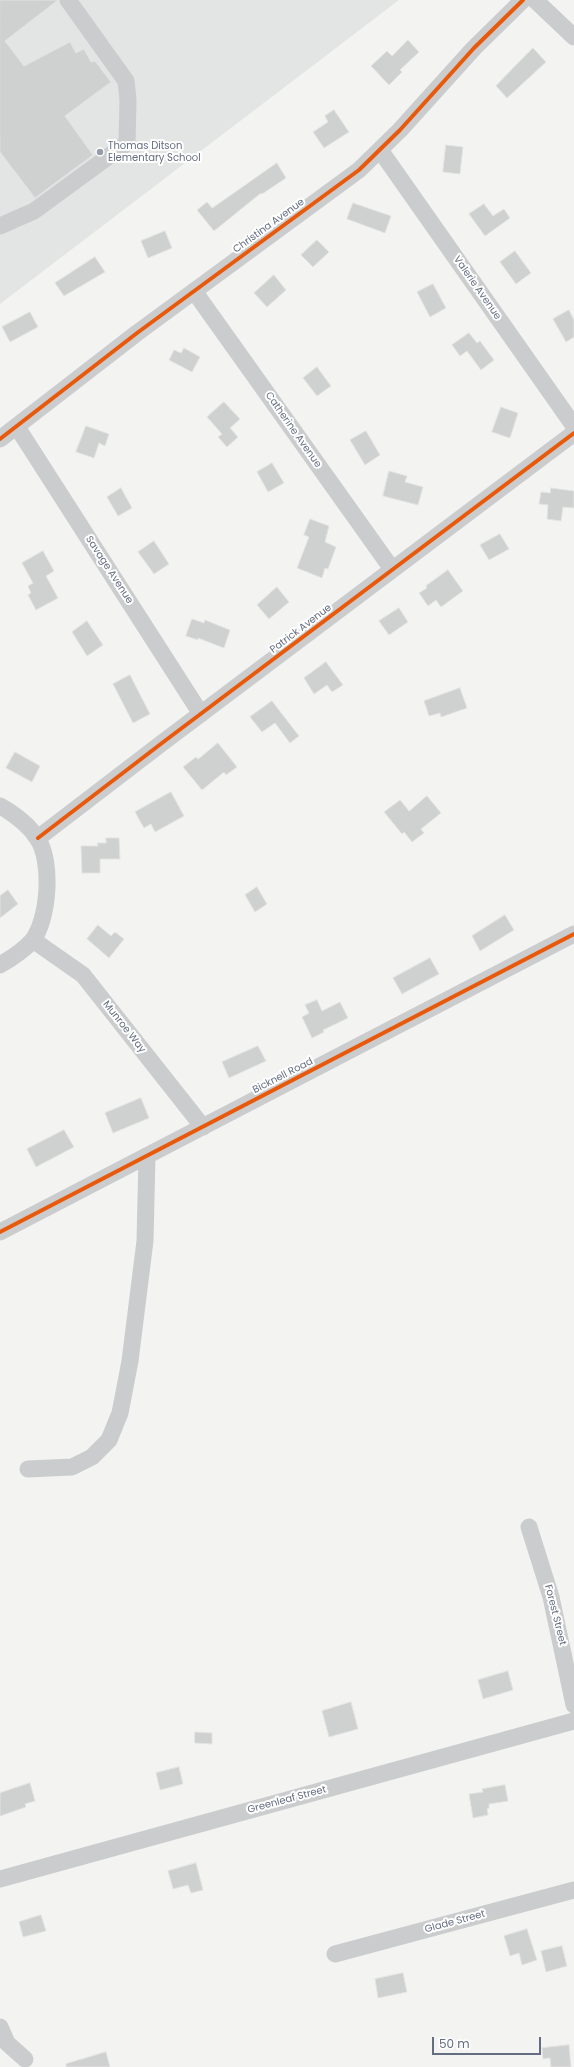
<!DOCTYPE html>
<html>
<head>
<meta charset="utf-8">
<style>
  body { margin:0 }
  #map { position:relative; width:574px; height:2067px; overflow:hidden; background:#f3f4f2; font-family:Poppins,sans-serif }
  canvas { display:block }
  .scale { position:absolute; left:432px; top:2037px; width:109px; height:18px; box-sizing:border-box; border:2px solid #646d81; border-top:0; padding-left:5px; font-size:12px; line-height:14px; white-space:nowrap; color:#646d81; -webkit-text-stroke:3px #fff; paint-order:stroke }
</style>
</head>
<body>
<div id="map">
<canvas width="574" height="2067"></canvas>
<div class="scale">50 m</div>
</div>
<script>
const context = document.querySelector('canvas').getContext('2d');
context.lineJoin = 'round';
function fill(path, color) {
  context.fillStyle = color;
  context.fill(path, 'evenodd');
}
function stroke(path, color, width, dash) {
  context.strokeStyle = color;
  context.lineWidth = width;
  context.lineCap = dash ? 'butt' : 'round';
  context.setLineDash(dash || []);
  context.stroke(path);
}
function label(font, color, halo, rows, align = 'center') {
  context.font = font + ' Poppins,sans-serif';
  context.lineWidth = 4;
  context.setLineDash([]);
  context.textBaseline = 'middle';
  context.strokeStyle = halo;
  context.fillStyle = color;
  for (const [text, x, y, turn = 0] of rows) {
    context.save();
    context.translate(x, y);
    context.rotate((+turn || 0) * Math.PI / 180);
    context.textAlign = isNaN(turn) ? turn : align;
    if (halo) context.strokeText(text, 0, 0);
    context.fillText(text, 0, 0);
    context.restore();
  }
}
const built = new Path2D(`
  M0,0H399L0,304Z`);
const building = new Path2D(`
  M0,0H58L5,41L24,66L70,42L76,53L84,49L91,62L95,61L111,82L65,116L93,155L35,198L0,152Z
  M408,40L419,52L400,70L402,72L389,85L371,66L387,51L392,56Z
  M533,48L546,62L507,98L496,86Z
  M334,110L349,132L324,148L313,132L328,122L325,116Z
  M446,145L463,147L460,174L443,172Z
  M277,163L286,178L262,194L261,193L214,231L197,210L207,202L212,208Z
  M353,203L391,216L385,233L347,219Z
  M484,204L493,216L504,209L510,218L485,236L469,214Z
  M165,231L172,248L148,258L141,241Z
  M317,240L329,252L313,267L301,255Z
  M515,251L531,273L516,284L500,262Z
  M95,257L105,272L64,296L55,283Z
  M274,275L286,290L267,307L254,293Z
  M433,284L446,308L430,317L417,292Z
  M569,310L574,320V337L566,342L553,319Z
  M30,312L38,327L10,342L2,327Z
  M469,333L477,343L480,341L494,360L481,370L467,351L460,356L452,345Z
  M184,348L200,357L192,372L169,360L174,350L181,353Z
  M317,367L331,386L317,396L303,378Z
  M224,402L240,419L230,428L238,437L227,447L218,437L222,434L207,417Z
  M501,407L518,413L510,438L492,432Z
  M86,426L109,434L105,446L99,443L94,458L76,452Z
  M366,431L380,455L365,465L350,440Z
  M272,463L284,483L268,492L257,472Z
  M389,471L407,476L405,482L423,487L418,505L383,496Z
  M121,488L132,508L118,516L107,497Z
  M551,488L574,491V508L563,507L561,521L547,519L548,505L539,504L541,492L550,493Z
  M310,519L329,526L325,542L336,547L328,569L325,568L322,578L297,568L309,537L304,535Z
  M500,534L509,549L489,560L480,545Z
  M154,541L169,564L154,574L138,552Z
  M43,551L54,571L46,576L58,598L36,610L28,595L31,593L28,586L33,583L22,563Z
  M448,570L463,591L441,607L436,600L428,606L419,593L427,588L426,586Z
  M277,587L289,602L269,619L257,605Z
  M399,608L408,622L389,635L379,621Z
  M192,619L204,623L205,620L230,630L224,648L198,638V640L186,636Z
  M87,621L103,645L87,656L72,632Z
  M326,662L343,685L332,692L327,685L314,694L304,678Z
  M130,675L150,714L133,723L113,684Z
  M460,688L467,708L441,717L440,713L429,716L424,701Z
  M272,701L299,736L290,743L275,723L262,732L250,717Z
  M218,743L237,767L226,775L224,772L202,790L183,767L196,757L198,759Z
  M15,752L40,766L32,782L6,768Z
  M171,792L184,816L155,832L151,824L144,828L135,812Z
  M427,796L441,813L421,829L424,833L412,842L404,832L402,834L384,812L400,800L409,811Z
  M106,838H119L120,859H100V873H82L81,846H98L97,843H106Z
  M257,887L267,904L255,912L245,895Z
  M8,890L18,904L0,918V896Z
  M505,915L514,930L480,951L472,936Z
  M98,925L111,936L115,932L124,939L109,958L87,939Z
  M430,958L439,974L402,994L393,978Z
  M317,1000L322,1011L340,1002L348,1018L323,1030L324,1032L312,1038L302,1017L309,1013L305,1005Z
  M258,1046L266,1061L229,1078L222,1062Z
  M141,1098L149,1118L113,1133L105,1113Z
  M64,1130L74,1147L36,1167L27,1149Z
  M508,1671L513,1690L483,1699L478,1680Z
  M351,1702L358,1729L329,1737L322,1711Z
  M195,1732L212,1733V1744L195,1743Z
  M179,1767L183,1784L160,1790L156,1773Z
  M30,1783L35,1801L25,1804L26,1807L0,1816V1793Z
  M505,1785L508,1801L489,1804V1808L487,1809L488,1815L473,1818L469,1794L483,1792L482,1789Z
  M196,1863L203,1890L191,1893L188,1885L173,1889L168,1871Z
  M41,1915L46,1931L23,1937L19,1922Z
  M527,1929L537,1960L522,1965L519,1953L510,1956L504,1936Z
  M562,1946L567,1966L546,1972L541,1951Z
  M403,1973L407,1992L378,1998L375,1979Z
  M569,2045L571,2067H551L550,2058L543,2059L542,2048Z
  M106,2052L110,2067H66V2064Z`);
const minor = new Path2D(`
  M535,0L574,37
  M380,150L574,426
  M0,226L34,211L127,143L128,100L126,81L68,0
  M194,291L392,569
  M17,427L201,714
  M0,439L137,333L359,170L400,130L474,48L523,0
  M0,806C14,814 28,824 37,838C53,860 49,920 32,941C23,951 12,958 0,965
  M38,838L162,743L574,433
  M33,940L83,975L203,1127
  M0,1232L574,934
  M28,1469L72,1467L92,1457L109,1440L120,1413L130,1361L145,1241L147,1156
  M529,1527L551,1597L574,1705
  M0,1879L574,1721
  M335,1954L574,1890
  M0,2027L7,2043L25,2059`);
const cycleway = new Path2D(`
  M0,439L137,333L359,170L400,130L474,48L523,0
  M38,838L162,743L574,433
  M0,1232L574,934`);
const markers = [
  [100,152,4,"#969ca9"]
];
const poiNames = [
  ["Thomas Ditson",108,146],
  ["Elementary School",108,158]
];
const streetNames = [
  ["Christina Avenue",269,226,-36],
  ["Valerie Avenue",477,288,55],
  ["Catherine Avenue",293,430,55],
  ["Savage Avenue",109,570,57],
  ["Patrick Avenue",301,629,-37],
  ["Munroe Way",124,1027,52],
  ["Bicknell Road",283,1076,-27],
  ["Forest Street",555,1615,76],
  ["Greenleaf Street",287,1800,-15],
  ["Glade Street",455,1922,-15]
];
fill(built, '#e3e4e4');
fill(building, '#cfd0d0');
stroke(building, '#e2e3e2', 1);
stroke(minor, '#cbcccd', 17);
stroke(cycleway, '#e8590c', 4);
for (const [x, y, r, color] of markers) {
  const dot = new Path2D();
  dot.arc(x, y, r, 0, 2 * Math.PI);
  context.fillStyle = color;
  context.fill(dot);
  stroke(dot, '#fff', 1.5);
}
label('10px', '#646d81', '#fff', poiNames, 'left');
label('10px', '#646d81', '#fff', streetNames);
</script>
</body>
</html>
